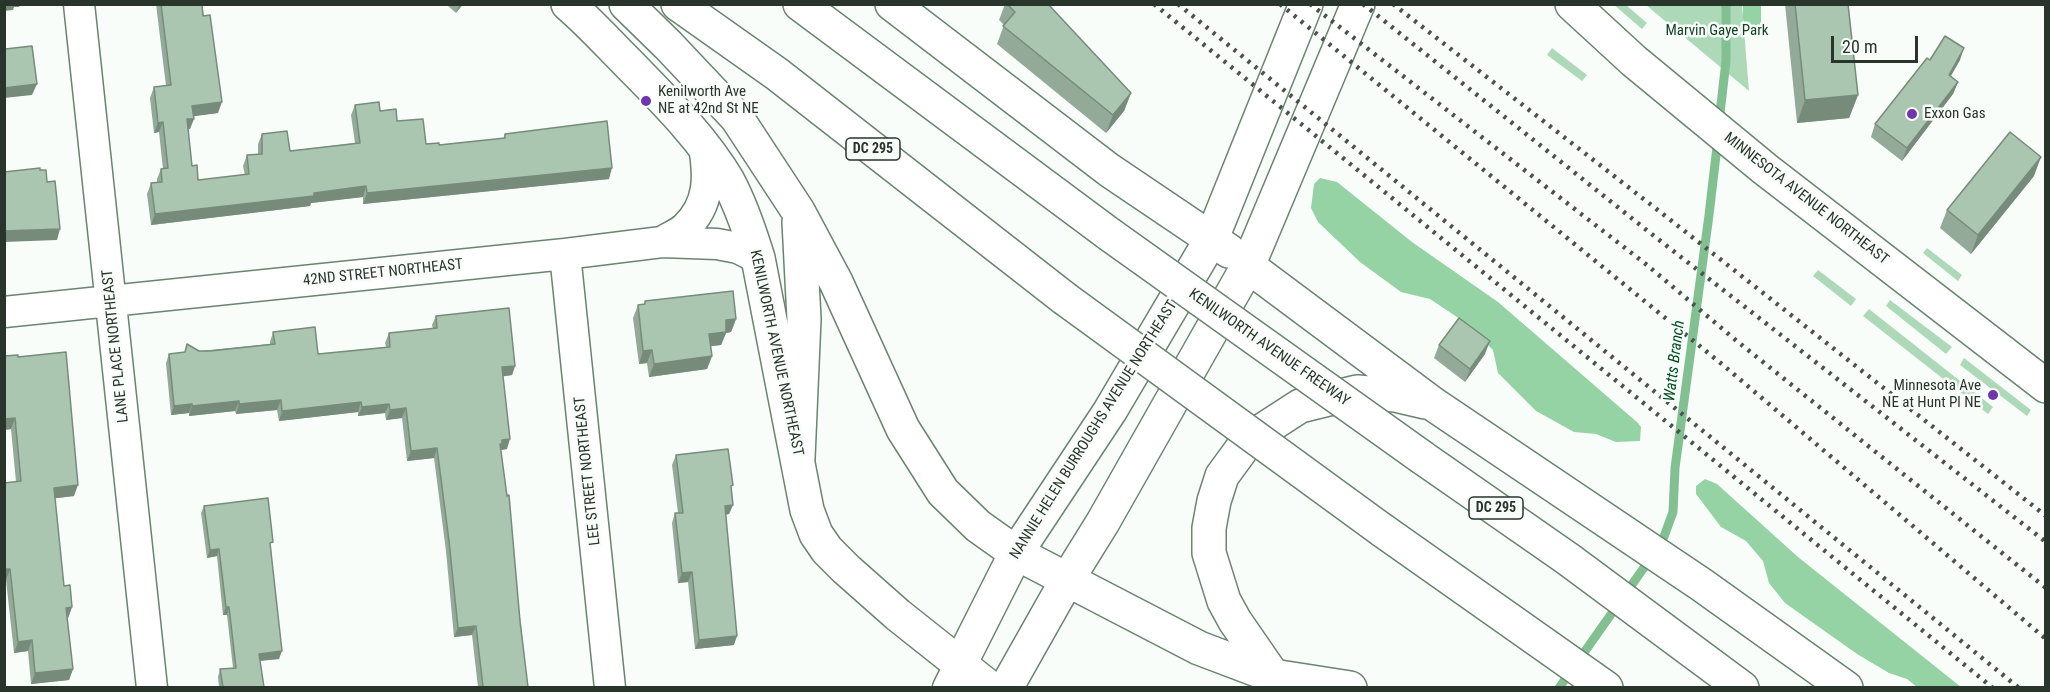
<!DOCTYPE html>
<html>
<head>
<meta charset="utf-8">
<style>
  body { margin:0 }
  #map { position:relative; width:2050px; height:692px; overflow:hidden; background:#f8fdf9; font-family:"Roboto Condensed",sans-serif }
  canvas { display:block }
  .frame { position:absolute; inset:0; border:6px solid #29342b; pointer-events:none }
  .scale { position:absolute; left:1831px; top:36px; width:87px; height:27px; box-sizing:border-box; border:3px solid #29342b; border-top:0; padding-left:8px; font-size:18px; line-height:21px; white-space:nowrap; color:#29342b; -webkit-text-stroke:4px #f8fdf9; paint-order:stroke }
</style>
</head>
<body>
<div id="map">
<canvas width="2050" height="692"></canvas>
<div class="frame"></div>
<div class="scale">20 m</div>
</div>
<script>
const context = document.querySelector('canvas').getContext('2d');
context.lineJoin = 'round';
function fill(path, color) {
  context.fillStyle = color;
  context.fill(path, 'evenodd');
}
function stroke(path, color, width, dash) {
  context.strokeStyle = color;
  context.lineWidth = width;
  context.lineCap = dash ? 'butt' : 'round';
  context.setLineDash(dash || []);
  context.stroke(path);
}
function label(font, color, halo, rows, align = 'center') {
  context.font = font + ' "Roboto Condensed",sans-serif';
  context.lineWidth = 5;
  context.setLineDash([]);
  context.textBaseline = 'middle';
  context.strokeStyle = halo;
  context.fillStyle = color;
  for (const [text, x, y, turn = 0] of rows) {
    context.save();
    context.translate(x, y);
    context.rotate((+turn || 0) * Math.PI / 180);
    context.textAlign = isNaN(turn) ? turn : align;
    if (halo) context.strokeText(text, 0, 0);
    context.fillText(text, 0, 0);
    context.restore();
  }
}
const green = new Path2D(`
  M1614,5H1626L1647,23L1642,29Z
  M1646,5H1742L1749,91Z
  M1552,48L1587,75L1582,81L1547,55Z
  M1927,248L1962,275L1958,281L1923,253Z
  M1818,270L1856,299L1851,306L1813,276Z
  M1890,300L1952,347L1946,354L1886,306Z
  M1869,309L1993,407L1988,414L1863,316Z
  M1964,358L2031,410L2027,416L1960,365Z`);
const forest = new Path2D(`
  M1743,5H1761V22L1759,28L1752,29L1745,26L1743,19Z
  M1320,178L1337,182L1412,242L1498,302L1638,423L1641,427L1640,441L1616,442L1596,434L1574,432L1536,411L1498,373L1493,350L1463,321L1430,299L1401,292L1360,262L1318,222L1311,208L1314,184Z
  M1705,479L1717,484L1798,557L1961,687H1917L1907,679L1889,673L1857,654L1785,603L1769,583L1763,561L1746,541L1721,527L1696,494V486Z`);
const stream = new Path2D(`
  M1719,122L1726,61V4
  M1559,688L1662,542L1673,512L1675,468L1709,215L1718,138`);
const minor = new Path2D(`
  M79,4L152,688
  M662,242C670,237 680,233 686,227C710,204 709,176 704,146
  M565,254L610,688
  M4,312L565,254L662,242L717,244L738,248L758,258
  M948,688L960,664`);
const major = new Path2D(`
  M568,4C589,22 608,43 627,62C663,99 702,137 728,181C741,205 750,232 758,258L807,510L816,534L827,550L846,569L898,615L990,688
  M892,4L1109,170L1229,251
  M1572,4L1634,61L1765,169L2046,386
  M1016,553L1199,648L1273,676L1350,688
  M960,664L1016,553L1110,411L1212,238L1306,4
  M1006,688L1067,580L1103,522L1248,266L1358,4`);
const highway = new Path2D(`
  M626,4L668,45L737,118L798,211L836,282L903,429L943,492L978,526L1016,553
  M678,4L777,74L1064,298
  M800,4L1109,234
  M1248,266L1433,404L1702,585L1846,688
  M798,458L804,319L799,222
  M1423,458L1568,559L1742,688
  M1382,530L1606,688
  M1273,676L1235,621L1224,601L1209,553V528L1214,501L1222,476L1249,439L1300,406L1357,392L1395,395L1425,402`);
const rail = new Path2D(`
  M1154,4L1993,688
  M1178,4L2019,688
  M1280,4L1723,365L2046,639
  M1310,4L1647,265L1738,342L2046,588
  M1363,4L1649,232L2046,542
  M1393,4L1668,218L2046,516`);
const highwayBridge = new Path2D(`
  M1109,234L1423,458
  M1064,298L1382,530`);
const wall = new Path2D(`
  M156,4H202L218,113L193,116L190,129H188L192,166L198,180L245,175L243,166L247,155L258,154V144L262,134L290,151L355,143L351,115L355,105L380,111L397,121L426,144L439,145L503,139L505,134L609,179L363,204V197L311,203L310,206L151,225L147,194L151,183L157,182V179L161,169H163L159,132L154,133L150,98L154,87L166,86Z
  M446,4H463L456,13Z
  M1005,4H1048L1131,93L1124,111L1106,133L997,44L1004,25L999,20Z
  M1785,4H1848L1858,95L1849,118L1797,123Z
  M1930,60H1960L1951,76L1958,82L1953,94L1902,161L1871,137L1875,124Z
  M2034,176L1971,254L1940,228L1947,210Z
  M645,301L736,319L731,332L726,333L721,345L710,346L712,356L707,369L649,377L647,363L639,364L633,318L638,305L644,304Z
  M436,316L515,366L512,375L503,376L507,449L501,450L528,687H478L472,635L454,637L446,551L434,458L407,461L402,418L386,420L385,413L358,416V412L279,421L277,410L236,414L235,411L189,416V413L171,415L166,363L169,354L270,344V342L273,332L318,354L386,347L385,343L389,333L433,329L432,325Z
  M1439,345L1485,354L1465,382L1434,358Z
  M4,356L18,357L74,496L55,498L64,586L72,607L68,618L67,619L73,669L69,680L31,684L28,651L14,653L6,580L16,482L11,429L4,430Z
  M676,455L731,490L733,505L729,514L725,515L734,645L695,649L688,582L678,583L672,523L675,513H678L672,465Z
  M204,506L271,548L279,659L260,661L264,687H219L218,677L220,669L233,668L227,615H223L217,556L207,558L201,513Z`);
const shadedWall = new Path2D(`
  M4,4H20L19,7H14L13,10L4,11Z
  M460,4H463L456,13L459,6Z
  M1964,48L1960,60L1944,87L1949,75Z
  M1958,82L1953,94L1902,161L1907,148Z
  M37,84L32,95L4,98V88Z
  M1131,93L1124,111L1106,133L1113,115Z
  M1858,95L1849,118L1797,123L1805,100Z
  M222,102L218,113L188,117L192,106Z
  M187,119H194L190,129L183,130Z
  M163,122L159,132L154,133L158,123Z
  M2041,157L2034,176L1971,254L1978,235Z
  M612,168L609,179L363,204L367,193Z
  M366,186L363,197L311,203L310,206L151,225L155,214L314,193Z
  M60,229L57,240L4,242V231Z
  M736,319L731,332L726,333L721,345L704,347L709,334L726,320Z
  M1490,341L1485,354L1465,382L1470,369Z
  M652,350L647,363L639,364L643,351Z
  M712,356L707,369L649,377L654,364Z
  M515,366L512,375L499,377L502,367Z
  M281,400L277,410L236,414L239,404Z
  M239,401L235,411L189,416L192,406Z
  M361,402L358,412L279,421L282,411Z
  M192,404L189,413L171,415L174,406Z
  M389,404L385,413L358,416L362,407Z
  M406,408L402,418L386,420L390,410Z
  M15,418L11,429L4,430V419Z
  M510,439L507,449L500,450L499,454L502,440Z
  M437,448L434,458L407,461L411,451Z
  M78,485L74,496L50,499L54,488Z
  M733,505L729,514L721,515L725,506Z
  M219,549L217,556L207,558L210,550Z
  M4,569H10L6,580H4Z
  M692,572L688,582L678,583L682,573Z
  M72,607L68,618L62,619L66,608Z
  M226,607H229L227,615H223Z
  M476,626L472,635L454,637L458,628Z
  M737,636L734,645L695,649L699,640Z
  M32,640L28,651L14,653L18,642Z
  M282,651L279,659L256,661L259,654Z
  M73,669L69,680L31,684L35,673Z`);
const building = new Path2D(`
  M161,4H202L203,16L210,15L222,102L192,106L194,119H187L192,166L197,165L198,180L249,174L247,155L262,154V134L287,131L290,151L360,143L355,105L379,102L380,111L396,109L397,121L423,119L426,144L439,143V145L505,138V134L607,121L612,168L367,193L366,186L314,193V196L155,214L151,183L162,182L161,169L168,168L163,122L158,123L154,87L171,85Z
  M1007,4H1048L1131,93L1113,115L1003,26L1015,12Z
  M1795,4H1848L1858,95L1805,100Z
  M1945,36L1964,48L1949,75L1958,82L1907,148L1875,124L1927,58L1930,60Z
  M4,43L5,49L32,46L37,84L4,88Z
  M2010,132L2041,157L1978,235L1947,210Z
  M40,168V170H46L47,182L55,181L60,229L4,231V172Z
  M733,291L736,319L726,320V332L709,334L712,356L654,364L652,350L643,351L638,305L645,304V301Z
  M509,308L515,366L502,367L510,439L502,440V444H500L507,496L509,495L520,621L528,687H483L476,626L458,628L449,541L437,448L411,451L406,408L390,410L389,404L362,407L361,402L282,411L281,400L239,404V401L192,406V404L174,406L169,354L185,352L187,344L199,351H210L275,344L273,332L315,327L318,354L390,347L389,333L437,328L436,316Z
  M1459,318L1490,341L1470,369L1439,345Z
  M66,352L78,485L54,488L64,586L70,585L72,607L66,608L73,669L35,673L32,640L18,642L10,569H4V483L21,481L15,418L4,419V356L18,355V357Z
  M728,449L733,485L731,486L733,505L725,506L737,636L699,640L692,572L682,573L675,513H683L676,455Z
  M268,498L273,542L270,543L282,651L259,654L264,687H223L220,669L236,668L229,607H226L219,549L210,550L204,506Z`);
const markers = [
  [646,101,6,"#6e35ac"],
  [1912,114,6,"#6e35ac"],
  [1993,395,6,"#6e35ac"]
];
const shields = [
  [873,149,54],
  [1496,508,54]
];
const shieldNames = [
  ["DC 295",873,149],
  ["DC 295",1496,508]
];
const parkNames = [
  ["Marvin Gaye Park",1717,31]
];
const poiNames = [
  ["Kenilworth Ave",658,92],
  ["NE at 42nd St NE",658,109],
  ["Exxon Gas",1924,114],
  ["Minnesota Ave",1981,386,"right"],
  ["NE at Hunt Pl NE",1981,403,"right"]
];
const streetNames = [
  ["MINNESOTA AVENUE NORTHEAST",1806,199,38],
  ["42ND STREET NORTHEAST",383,273,-6],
  ["LANE PLACE NORTHEAST",116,346,-96],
  ["KENILWORTH AVENUE FREEWAY",1269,348,35],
  ["KENILWORTH AVENUE NORTHEAST",776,353,78],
  ["NANNIE HELEN BURROUGHS AVENUE NORTHEAST",1094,430,-58],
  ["LEE STREET NORTHEAST",588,471,-96]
];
const waterNames = [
  ["Watts Branch",1675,361,-83]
];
fill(green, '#aed9b8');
fill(forest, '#95d3a5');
stroke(stream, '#82c092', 9);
stroke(minor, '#6a8470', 33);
stroke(major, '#6a8470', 36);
stroke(highway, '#6a8470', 36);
stroke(minor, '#fff', 30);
stroke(major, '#fff', 33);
stroke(highway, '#fff', 33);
stroke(rail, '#49534b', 4.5, [3, 6]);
stroke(highwayBridge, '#6a8470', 36, []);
stroke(highwayBridge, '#fff', 33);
fill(wall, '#92aa97');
fill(shadedWall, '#778b7b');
fill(building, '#aac6b0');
stroke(building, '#778b7b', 1.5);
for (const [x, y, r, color] of markers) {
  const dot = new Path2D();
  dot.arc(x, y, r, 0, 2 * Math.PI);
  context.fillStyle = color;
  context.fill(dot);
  stroke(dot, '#f8fdf9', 2);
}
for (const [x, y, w] of shields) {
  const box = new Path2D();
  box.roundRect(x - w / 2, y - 11, w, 22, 4.5);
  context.fillStyle = '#f8fdf9';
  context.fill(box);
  stroke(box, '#29342b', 1.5);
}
label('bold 14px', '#29342b', null, shieldNames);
label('15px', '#103f21', '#f8fdf9', parkNames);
label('15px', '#29342b', '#f8fdf9', poiNames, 'left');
label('15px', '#29342b', '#f8fdf9', streetNames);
label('italic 16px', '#004c23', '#f8fdf9', waterNames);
</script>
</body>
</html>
